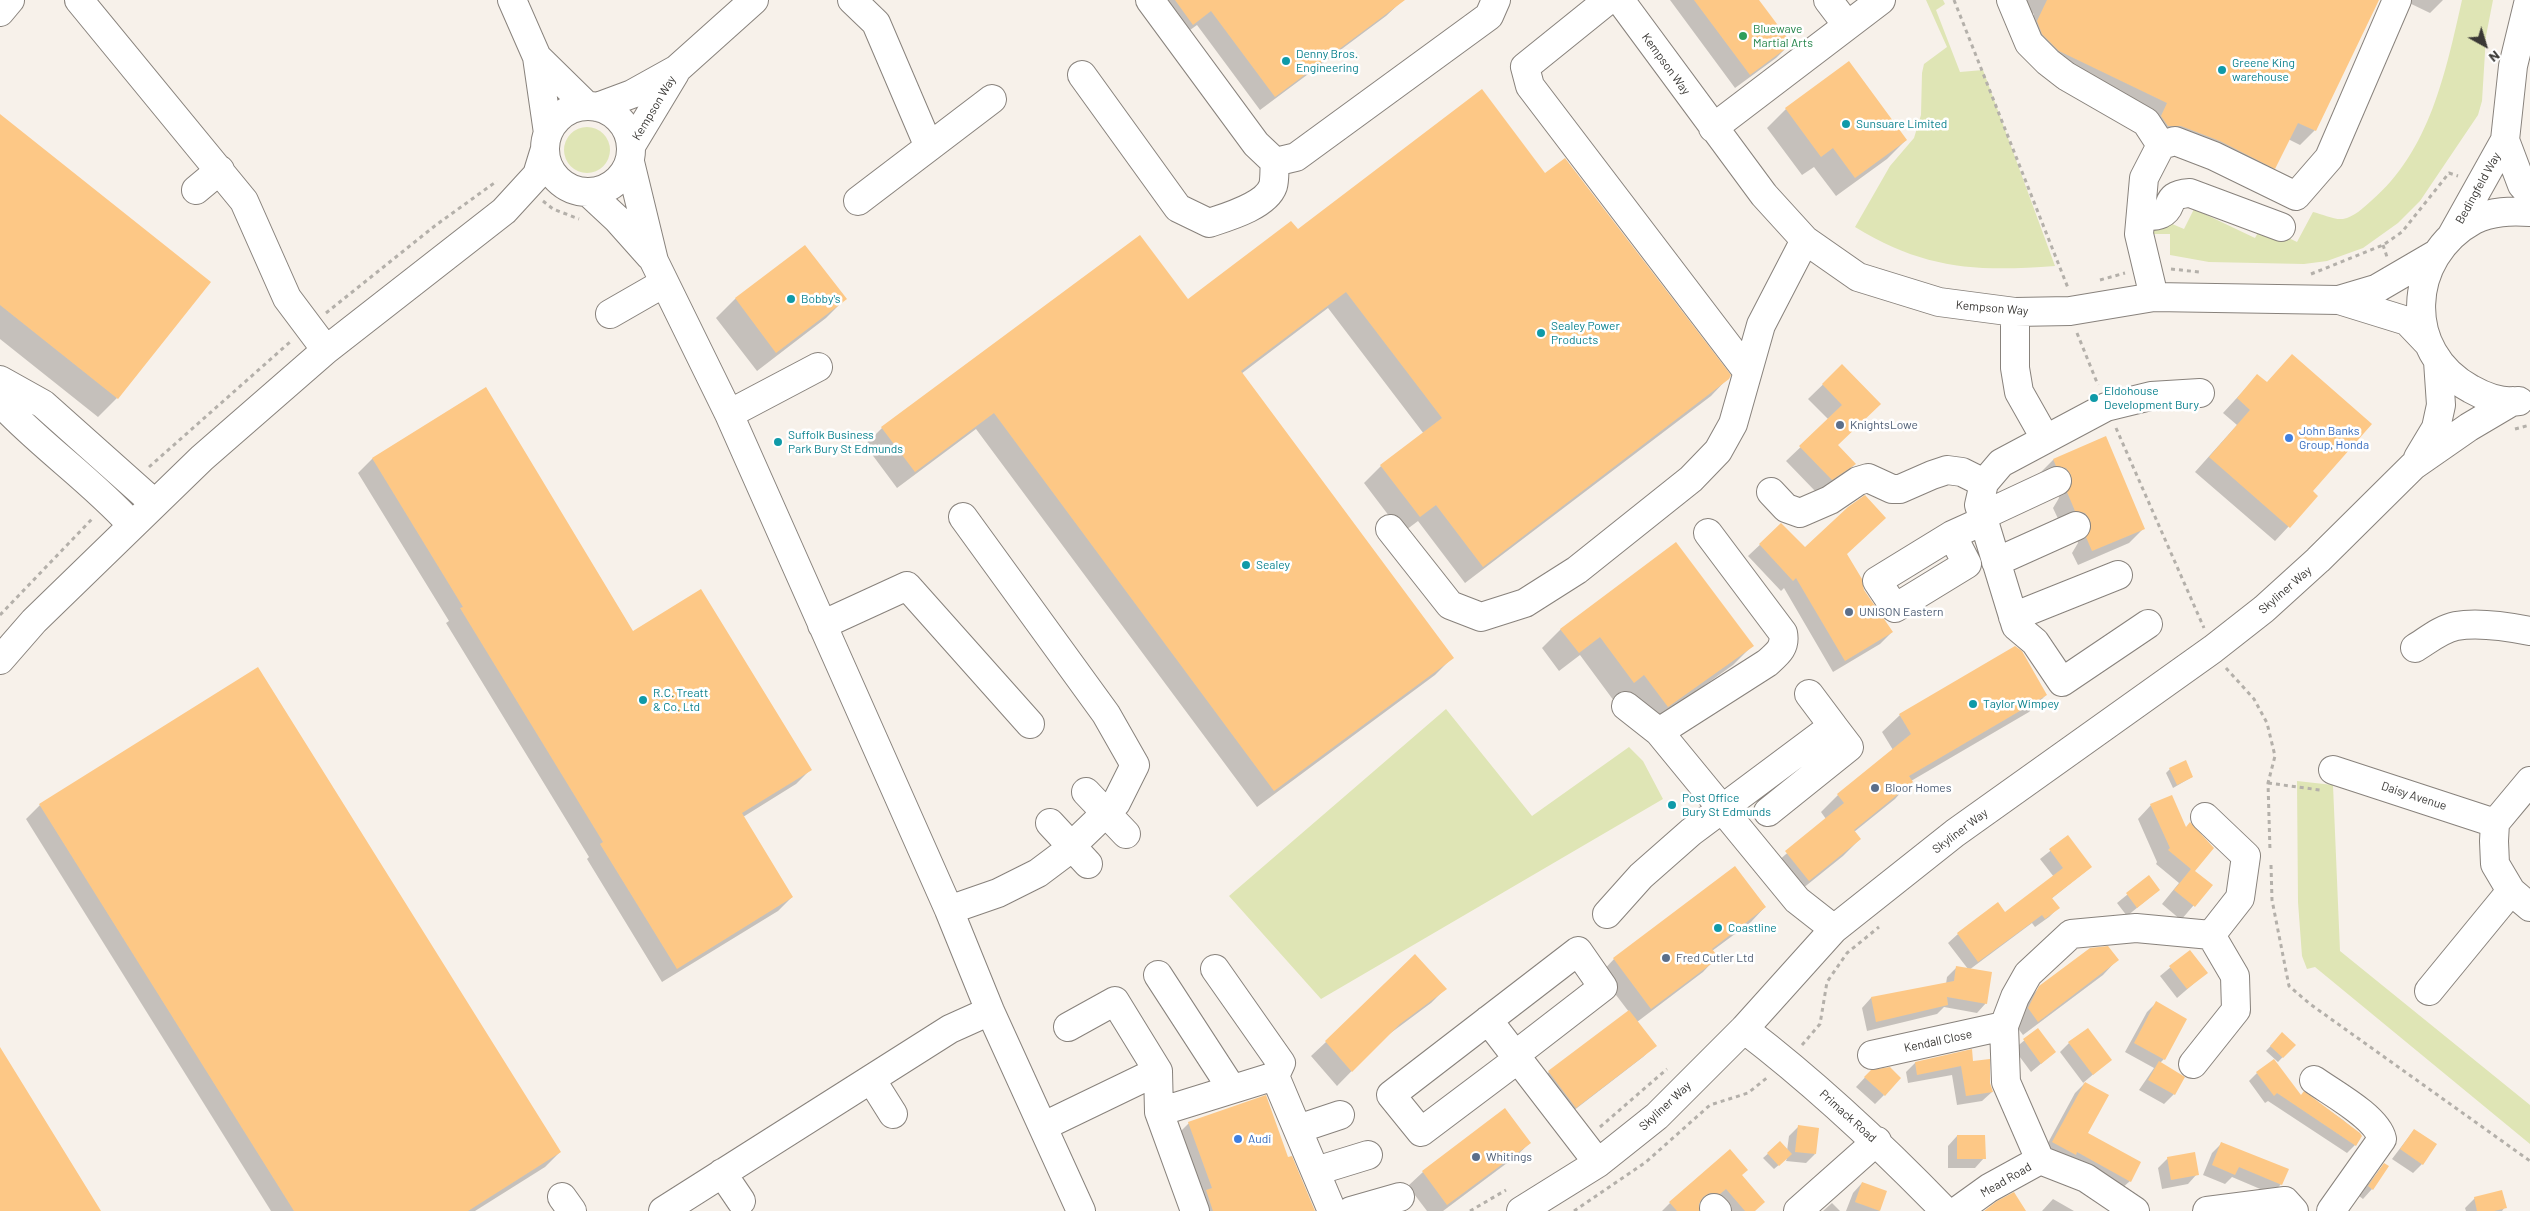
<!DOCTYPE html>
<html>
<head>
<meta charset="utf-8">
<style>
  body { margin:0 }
  #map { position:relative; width:2530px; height:1211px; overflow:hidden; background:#f7f1ea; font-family:Barlow,sans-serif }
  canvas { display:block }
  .north { position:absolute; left:2460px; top:20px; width:50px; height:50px; -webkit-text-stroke:4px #fff; paint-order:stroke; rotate:141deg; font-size:14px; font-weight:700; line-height:20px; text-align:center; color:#3a3835 }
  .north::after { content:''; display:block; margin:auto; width:18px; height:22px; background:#3a3835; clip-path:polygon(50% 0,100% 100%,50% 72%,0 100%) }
</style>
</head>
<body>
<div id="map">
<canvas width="2530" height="1211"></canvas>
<div class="north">N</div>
</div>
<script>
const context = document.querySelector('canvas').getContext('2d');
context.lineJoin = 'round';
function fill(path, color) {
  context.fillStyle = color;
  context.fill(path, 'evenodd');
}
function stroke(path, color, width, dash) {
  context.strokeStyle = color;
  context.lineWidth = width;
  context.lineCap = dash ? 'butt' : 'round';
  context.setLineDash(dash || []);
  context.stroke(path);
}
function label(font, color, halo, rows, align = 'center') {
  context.font = font + ' Barlow,sans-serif';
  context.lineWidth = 5;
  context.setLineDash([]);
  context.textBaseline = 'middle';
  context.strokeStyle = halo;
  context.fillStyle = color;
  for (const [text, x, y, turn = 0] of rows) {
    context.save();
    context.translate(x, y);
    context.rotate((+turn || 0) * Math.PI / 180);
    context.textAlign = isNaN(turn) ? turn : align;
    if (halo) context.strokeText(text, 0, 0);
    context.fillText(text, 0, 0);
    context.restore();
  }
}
const green = new Path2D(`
  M1926,0H1943L1945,4L1936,10L1960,72L1983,70L2055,266C1975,272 1924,269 1855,227L1890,166L1914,138L1921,115L1922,73L1924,64L1947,47Z
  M2462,0H2493L2486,36L2482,101L2478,115L2420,201L2398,223L2363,248L2327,261L2304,264L2209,262L2170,255V234H2154L2153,223L2158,218L2184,229L2194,209L2255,238L2262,225L2297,242L2313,212C2322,214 2334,220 2343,219C2354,217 2363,208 2371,201C2430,151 2446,71 2462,0Z
  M564 150a23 23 0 1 1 46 0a23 23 0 1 1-46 0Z
  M1446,709L1532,816L1629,747L1643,761L1663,799L1321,999L1229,896Z
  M2297,781L2333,785L2340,951L2530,1105V1144L2315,967L2307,969L2302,956L2298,902Z`);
const shadow = new Path2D(`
  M1150,0H1399L1401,2L1386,16L1260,110L1197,25L1179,38Z
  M1670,0H1757L1790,44L1776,58L1735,88Z
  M2006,0H2369L2315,130L2300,145L2288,139L2274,168L2260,182L2205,155L2023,36L2034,14Z
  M2403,0H2443L2430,13Z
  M1786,109L1906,140L1887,159L1836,196L1814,167L1802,175L1767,128Z
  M0,116L117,398L98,417L0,339Z
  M1545,174L1728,378L1711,396L1465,583L1418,521L1402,533L1364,483L1381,466L1424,434L1328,308L1241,374L1452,658L1435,675L1257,807L976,429L897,488L865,445L882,428L1187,301L1297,231Z
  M805,246L845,299L826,318L757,371L716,318L735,299Z
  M1842,366L1879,404L1836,445L1855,464L1841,478L1817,493L1786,461L1829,420L1808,399Z
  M2257,376L2311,491L2317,496L2275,541L2195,472L2237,425L2223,413Z
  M486,389L633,632L810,770L796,784L743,817L792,897L778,911L662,982L587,859L589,857L446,623L449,621L358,473L372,459Z
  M2105,437L2144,528L2129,543L2078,565L2072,553L2078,543L2076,535L2061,525L2053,508L2059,498L2057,489L2041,480L2039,474L2053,460Z
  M1781,525L1805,549L1846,555L1863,590L1892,632L1880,644L1833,672L1784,588L1781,591L1748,556Z
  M1561,629L1752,646L1733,665L1649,725L1614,701L1580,655L1559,671L1542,648Z
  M2046,695L2029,712L1911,781L1895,799L1854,832L1860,839L1843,856L1792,897L1769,869L1826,819L1821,812L1838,795L1893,750L1882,732L1900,715Z
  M2170,769L2192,777L2173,788L2166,773Z
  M40,805L560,1152L545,1167L475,1211H271L26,819Z
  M2151,805L2194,871L2211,885L2181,920L2162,904L2179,883L2156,864L2157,862L2138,819Z
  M2068,837L2091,867L2051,899L2058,908L2049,917L2035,927L2032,923L1969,970L1986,1003L1977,1013L1944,1007L1937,1014L1867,1031L1862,1008L1871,998L1946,984L1947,977L1956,968L1968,969L1948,943L1958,934L2004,914L2054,877L2040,859Z
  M1735,868L1765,907L1751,922L1712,951L1717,957L1703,972L1637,1022L1655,1046L1643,1057L1564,1118L1537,1084L1549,1072L1629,1012L1600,974L1614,959Z
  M2149,877L2159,890L2127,916L2117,903Z
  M2190,951L2206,973L2177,998L2160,976Z
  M2117,960L2103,975L2023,1035L2014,1023L2025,1002L2040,987Z
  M1446,988L1431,1003L1384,1038L1337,1086L1311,1056L1326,1042Z
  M2156,1003L2164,1059L2160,1063L2183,1077L2174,1094L2164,1104L2139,1090L2154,1068L2125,1052L2147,1012Z
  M2038,1029L2055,1052L2031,1072L2014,1049Z
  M2278,1038L2294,1045L2278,1062L2266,1051Z
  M2069,1043L2110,1060L2083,1083L2107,1095L2086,1133L2130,1181L2120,1190L2043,1152L2075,1093L2084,1084L2060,1052Z
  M1972,1062L1989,1083L1992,1092L1982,1101L1957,1105L1952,1075L1908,1083L1906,1072L1915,1063Z
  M1871,1071L1884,1095L1875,1104L1856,1087Z
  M2257,1073L2301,1097L2304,1093L2343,1120L2361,1136L2355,1145L2347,1153L2268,1101L2265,1103L2249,1081Z
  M1505,1110L1530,1143L1515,1157L1443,1211H1427L1408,1186L1423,1172Z
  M1189,1123L1287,1159L1314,1211H1188L1170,1142Z
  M1798,1127L1815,1154L1806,1163L1786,1161L1787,1158L1774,1169L1763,1158L1780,1143L1787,1151L1789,1136Z
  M2414,1130L2422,1164L2413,1173L2392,1159Z
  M1957,1136L1984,1158L1975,1168H1948V1146Z
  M2222,1143L2281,1184L2272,1194L2232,1177L2225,1184L2203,1175L2212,1153Z
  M2168,1158L2197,1174L2188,1184L2162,1189L2158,1168Z
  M2384,1164L2372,1189L2363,1199L2359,1196Z
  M1741,1175L1755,1211H1727L1709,1203L1700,1202L1698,1211H1662L1670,1203Z
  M1862,1183L1886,1192L1879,1211H1846L1853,1193Z
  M2475,1198L2505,1207L2502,1211H2466L2465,1208Z
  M2053,1199L2074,1211H2042Z
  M1832,1203L1840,1211H1823Z`);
const building = new Path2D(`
  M1175,0H1405L1275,97L1211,11L1193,25Z
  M1694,0H1759L1792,44L1750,75Z
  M2047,0H2379L2316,131L2298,123L2275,169L2220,141L2181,126H2168L2161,116L2167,103L2059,51L2042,34L2037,21Z
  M1849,61L1907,140L1855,178L1833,148L1821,157L1785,108Z
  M1482,89L1545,173L1565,158L1731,375L1729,379L1483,567L1436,505L1420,517L1380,465L1442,418L1346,292L1241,371L1454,658L1274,791L994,413L915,472L881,427L1140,235L1188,299L1291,221L1298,229Z
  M0,114L211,282L118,399L0,305Z
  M805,245L847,299L776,353L735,298Z
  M2292,354L2372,424L2313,491L2318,496L2290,528L2209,457L2250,410L2237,398L2257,374L2267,382Z
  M1842,364L1881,404L1838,445L1856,464L1832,480L1799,446L1842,405L1822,384Z
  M486,387L633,631L701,589L812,770L742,813L793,897L677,969L600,844L603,842L460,608L463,607L372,458Z
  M2106,436L2145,529L2092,551L2086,537L2091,528L2090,520L2085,513L2075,511L2067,492L2072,483L2071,475L2066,468L2056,466L2053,459Z
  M1865,495L1886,518L1847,554L1862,579L1864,590L1893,632L1845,661L1796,578L1793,581L1759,544L1781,523L1805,547L1848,507Z
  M1676,542L1754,646L1668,707L1644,675L1634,683L1600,637L1579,653L1560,629Z
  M2015,646L2022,651L2047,695L1909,776L1913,782L1854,830L1861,839L1809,881L1785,851L1844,803L1837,794L1911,734L1899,714Z
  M258,667L561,1152L468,1211H294L39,804Z
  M2186,760L2193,777L2177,785L2169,768Z
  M2172,795L2186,827L2190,822L2214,848L2195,871L2213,885L2195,907L2174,890L2191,869L2168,850L2170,848L2150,804Z
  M2068,835L2092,867L2052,898L2060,908L2045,919L2042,915L1978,962L1957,933L1998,902L2005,912L2063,868L2049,849Z
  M1735,866L1766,907L1712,949L1719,958L1651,1009L1613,958Z
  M2149,875L2160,890L2137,908L2126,893Z
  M2108,946L2119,960L2038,1022L2028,1008L2039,986L2090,948Z
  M2190,950L2208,973L2187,989L2169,966Z
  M1415,954L1447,989L1400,1024L1352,1072L1325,1041Z
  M1956,966L1992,972L1987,1004L1947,997L1948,1005L1876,1022L1871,997L1954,981Z
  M2156,1001L2187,1019L2165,1060L2134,1043Z
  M1629,1010L1657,1046L1576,1108L1548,1071Z
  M2038,1028L2056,1052L2041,1064L2023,1039Z
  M2088,1028L2112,1060L2093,1075L2068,1042Z
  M2282,1032L2296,1045L2283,1058L2270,1046Z
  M0,1047L101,1211H0Z
  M1972,1049L1973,1061L1990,1059V1083L1993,1092L1966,1096L1961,1066L1917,1075L1915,1062Z
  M2274,1059L2301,1095L2304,1091L2360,1133L2362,1136L2356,1146L2277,1093L2274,1096L2256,1072Z
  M2159,1061L2185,1077L2175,1095L2148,1080Z
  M1890,1067L1901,1078L1885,1096L1864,1077L1871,1070Z
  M2085,1082L2109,1095L2088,1133L2141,1162L2131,1182L2077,1152L2076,1155L2052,1142Z
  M1266,1095L1288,1157L1292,1156L1315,1211H1213L1206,1190L1212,1188L1188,1122Z
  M1505,1108L1531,1143L1447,1205L1422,1171Z
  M1798,1125L1819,1128L1816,1154L1795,1152Z
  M2414,1129L2437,1144L2423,1165L2400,1149Z
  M1957,1135H1985L1986,1159H1957Z
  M1780,1141L1792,1154L1779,1166L1767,1153Z
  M2221,1142L2289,1169L2282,1185L2239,1167L2235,1175L2212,1165Z
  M1730,1149L1748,1170L1742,1175L1765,1202L1755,1211H1745L1726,1189L1720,1194L1710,1193L1703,1197L1699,1204V1211H1677L1669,1202Z
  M2195,1152L2199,1175L2171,1180L2167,1157Z
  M2384,1163L2389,1166L2373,1190L2368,1186Z
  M1862,1182L1887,1191L1880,1211L1855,1202Z
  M2502,1190L2507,1208L2494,1211H2477L2474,1197Z
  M2014,1192L2026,1211H1984L1997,1201Z`);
const path = new Path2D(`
  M1954,0L2068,288
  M543,201L553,209L579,219
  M2383,245L2387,257
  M2171,269L2199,272
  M2311,274L2383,245L2402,232L2449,173L2458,176
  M2100,280L2125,273
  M326,313L436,225L497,181
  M2077,333L2098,385
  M2116,428L2204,628
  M2515,429L2530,425
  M149,467L290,342
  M0,615L92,519
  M2226,668L2254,699L2267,723L2275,756L2268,783L2270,851
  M2268,783L2320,790
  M2271,865L2272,900L2289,986L2310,1004L2530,1161
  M1802,1045L1820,1024L1827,982L1847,953L1879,927
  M1600,1127L1667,1069
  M1470,1211L1506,1190
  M1574,1211L1646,1162L1710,1105L1748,1093L1768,1077`);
const minor = new Path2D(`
  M79,0L244,201L287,298L326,350
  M512,0L537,57L548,133
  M852,0L876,23L929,147
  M1150,0L1256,144L1275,162L1296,157L1489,16L1496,0
  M1608,0L1525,67L1530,86L1747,371
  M1620,0L1764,195L1805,240L1858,277L1939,302L2015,312L2070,311L2154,297L2339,300L2407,321L2427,342
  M1828,0L1847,25
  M2011,0L2029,43L2048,62L2066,76L2146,122L2161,145
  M0,12L10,0
  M537,57L587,106
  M1082,75L1178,208L1209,223C1227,217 1266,206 1273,186C1275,179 1274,169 1275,162
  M545 149a43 43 0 1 1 86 0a43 43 0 1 1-86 0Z
  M597,107L632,94L677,69L754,0
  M1713,128L1881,0
  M2505,140L2522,185L2530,194
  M631,146L675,73
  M630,162L654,261L729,414L949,910L990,1011L1081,1211
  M196,190L220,170
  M588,192L617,219L650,256
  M858,201L992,99
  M2141,216C2147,216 2155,217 2161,214C2176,207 2162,195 2190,193L2281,227
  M2452,235L2505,140L2513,66L2529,0
  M2154,297L2139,234L2144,178L2161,145L2175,141L2214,156L2296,196L2329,158L2397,0
  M2339,300L2376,289L2436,254
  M2015,312V368L2019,392L2045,438
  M610,314L664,283
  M0,380L43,404L154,503
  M2519,401C2503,403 2485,397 2471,389C2402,352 2406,257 2474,220C2492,211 2511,211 2530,212
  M0,402C41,446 91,480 131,524
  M729,414L818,367
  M2418,458L2436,428L2441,405L2438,361
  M1771,492L1786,508L1800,513L1830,500L1858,481L1868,478L1892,489H1900L1932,475L1947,470L1962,472L1984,483
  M1982,516L2057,481
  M1390,529L1450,605L1481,617L1525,603L1577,570L1691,479L1718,451L1733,424L1761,325L1805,240
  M1952,535L1967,564L1895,608L1877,581L1952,535L1983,521
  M1996,562L2076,526
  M2013,617L2118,575
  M2148,624L2062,682L2035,642L2016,626L1979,505L1984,483L2001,463L2106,407L2151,396L2200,393
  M822,625L907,586L1030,724
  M2415,648C2428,640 2441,629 2456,626C2477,622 2510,627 2530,631
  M0,660L34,621L202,458L326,350L504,211L537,175L545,149
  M1626,706L1659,732L1797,900L1834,929
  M1659,732L1767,663C1777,654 1786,648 1783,633L1708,533
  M2333,770L2495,823
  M2530,781L2495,823L2494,841L2495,864L2511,891L2530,907
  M1086,792L1126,834
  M1768,812L1849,747L1833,726
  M1050,823L1088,864
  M949,910L998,893L1038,873L1062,855L1116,803L1135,765L1106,714L963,517
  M1607,914L1641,876L1691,832L1833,726L1809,694
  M1215,969L1281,1063L1275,1076
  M1158,975L1232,1089
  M2429,991L2511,891
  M1488,1020L1598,1163
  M1068,1027L1115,1001L1158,1071L1159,1112L1195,1211
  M1744,1029C1816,1084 1882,1146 1945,1211
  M1515,1055L1603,987L1578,951L1391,1095L1421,1132L1518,1059
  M1872,1055L2004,1026
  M2193,1064L2236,1010L2235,976L2211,935
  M871,1079L893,1114
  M2314,1080C2332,1093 2377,1117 2382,1139L2331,1211
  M1159,1112L1275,1076L1332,1211
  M1044,1126L1158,1071
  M1298,1129L1340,1115
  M2040,1160L2006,1082L2004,1026L2015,997L2028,974L2071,934L2136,928L2211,935L2240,898L2246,856L2205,817
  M1316,1171L1368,1155
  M722,1173L741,1201
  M562,1197L572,1211
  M1714,1208L1717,1211
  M663,1211L950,1029L990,1011
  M1351,1211L1400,1197
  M1521,1211L1598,1163L1657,1116L1744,1029L1834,929L1955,833L2213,649L2264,609L2318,560L2413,466L2469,427L2513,401
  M1798,1211L1877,1141
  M1957,1211L1989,1188L2040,1160L2086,1178L2135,1211
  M2207,1211L2285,1201L2294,1211`);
const markers = [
  [1743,36,5,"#2e9e5b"],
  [1286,61,5,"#0f9aa8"],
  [2222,70,5,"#0f9aa8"],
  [1846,124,5,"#0f9aa8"],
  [791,299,5,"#0f9aa8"],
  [1541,333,5,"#0f9aa8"],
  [2094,398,5,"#0f9aa8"],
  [1840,425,5,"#5c6f8a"],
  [2289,438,5,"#3f7fe0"],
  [778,442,5,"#0f9aa8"],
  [1246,565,5,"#0f9aa8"],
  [1849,612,5,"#5c6f8a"],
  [643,700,5,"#0f9aa8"],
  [1973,704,5,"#0f9aa8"],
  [1875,788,5,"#5c6f8a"],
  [1672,805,5,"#0f9aa8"],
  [1718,928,5,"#0f9aa8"],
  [1666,958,5,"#5c6f8a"],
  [1238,1139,5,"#3f7fe0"],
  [1476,1157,5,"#5c6f8a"]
];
const leisureNames = [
  ["Bluewave",1753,29],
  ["Martial Arts",1753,43]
];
const cultureNames = [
  ["Denny Bros.",1296,54],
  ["Engineering",1296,68],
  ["Greene King",2232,63],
  ["warehouse",2232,77],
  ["Sunsuare Limited",1856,124],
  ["Bobby's",801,299],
  ["Sealey Power",1551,326],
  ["Products",1551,340],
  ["Eldohouse",2104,391],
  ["Development Bury",2104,405],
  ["Suffolk Business",788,435],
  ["Park Bury St Edmunds",788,449],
  ["Sealey",1256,565],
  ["R.C. Treatt",653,693],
  ["& Co. Ltd",653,707],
  ["Taylor Wimpey",1983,704],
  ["Post Office",1682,798],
  ["Bury St Edmunds",1682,812],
  ["Coastline",1728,928]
];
const streetNames = [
  ["Kempson Way",1666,64,54],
  ["Kempson Way",654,108,-59],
  ["Bedingfeld Way",2478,188,-61],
  ["Kempson Way",1992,308,5],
  ["Skyliner Way",2285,590,-41],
  ["Daisy Avenue",2414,796,18],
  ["Skyliner Way",1960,831,-37],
  ["Kendall Close",1938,1041,-12],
  ["Skyliner Way",1665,1106,-43],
  ["Primack Road",1848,1116,42],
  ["Mead Road",2006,1180,-30]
];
const serviceNames = [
  ["KnightsLowe",1850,425],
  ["UNISON Eastern",1859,612],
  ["Bloor Homes",1885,788],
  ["Fred Cutler Ltd",1676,958],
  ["Whitings",1486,1157]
];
const shopNames = [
  ["John Banks",2299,431],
  ["Group, Honda",2299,445],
  ["Audi",1248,1139]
];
fill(green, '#dfe5b5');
fill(shadow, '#0003');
fill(building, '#fdc886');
stroke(minor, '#88827c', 30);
stroke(path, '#b4b0aa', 3, [4, 4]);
stroke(minor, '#fff', 28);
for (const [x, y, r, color] of markers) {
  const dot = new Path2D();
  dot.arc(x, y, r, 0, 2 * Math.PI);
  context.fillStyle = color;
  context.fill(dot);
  stroke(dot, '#fff', 2);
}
label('12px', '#27864d', '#fff', leisureNames, 'left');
label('12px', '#0d838f', '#fff', cultureNames, 'left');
label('12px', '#3a3835', '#fff', streetNames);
label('12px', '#4e5e75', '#fff', serviceNames, 'left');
label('12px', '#366cbe', '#fff', shopNames, 'left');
</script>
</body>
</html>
